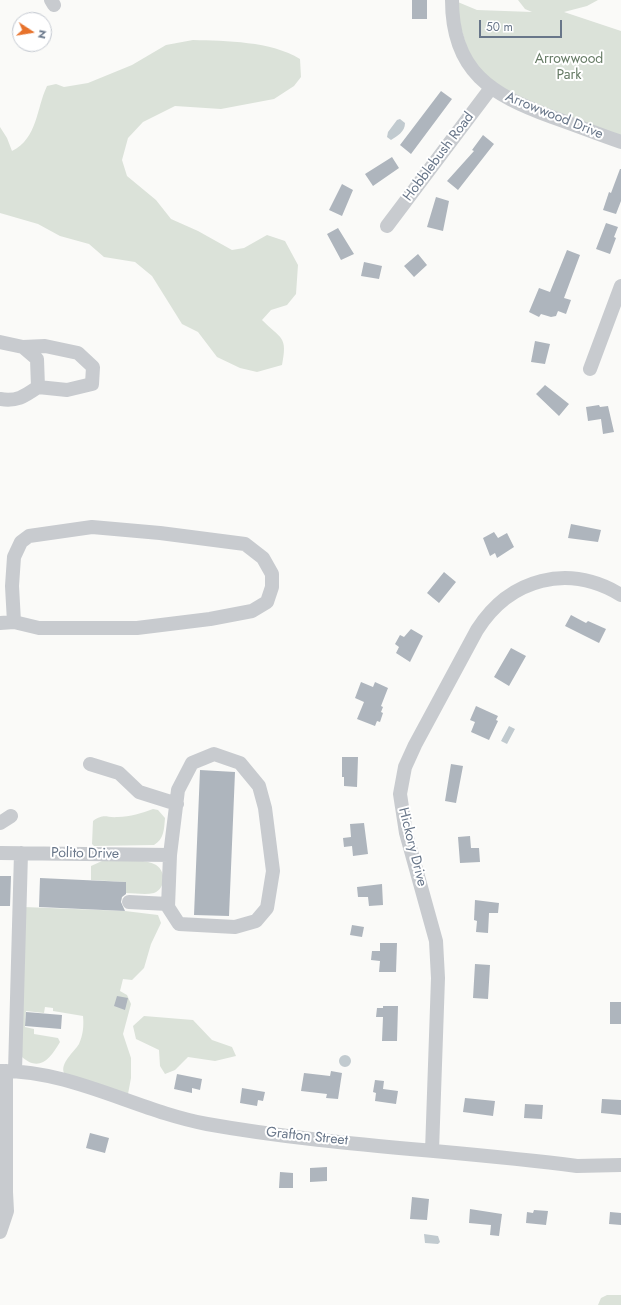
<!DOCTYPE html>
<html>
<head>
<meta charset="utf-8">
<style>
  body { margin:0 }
  #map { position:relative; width:621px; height:1305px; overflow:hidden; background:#fafaf8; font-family:Jost,sans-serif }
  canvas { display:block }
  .north { position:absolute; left:12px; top:12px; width:40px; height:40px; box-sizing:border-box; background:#fff; border:1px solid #c3c8d0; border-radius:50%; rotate:102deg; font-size:11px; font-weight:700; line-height:16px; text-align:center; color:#687689 }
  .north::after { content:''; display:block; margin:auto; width:14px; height:18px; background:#e7722b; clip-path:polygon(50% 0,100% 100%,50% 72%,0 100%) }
  .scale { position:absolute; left:479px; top:20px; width:83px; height:18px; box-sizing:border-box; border:2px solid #687689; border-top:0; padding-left:5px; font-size:12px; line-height:14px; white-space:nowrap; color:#687689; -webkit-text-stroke:3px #fff; paint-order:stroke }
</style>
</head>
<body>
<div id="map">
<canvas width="621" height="1305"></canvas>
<div class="north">N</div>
<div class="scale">50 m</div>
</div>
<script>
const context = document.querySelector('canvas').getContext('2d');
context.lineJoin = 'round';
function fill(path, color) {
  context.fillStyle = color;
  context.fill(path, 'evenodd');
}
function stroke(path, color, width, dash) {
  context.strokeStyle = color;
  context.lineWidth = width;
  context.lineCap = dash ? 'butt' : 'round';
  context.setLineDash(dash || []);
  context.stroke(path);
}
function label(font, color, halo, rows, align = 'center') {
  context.font = font + ' Jost,sans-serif';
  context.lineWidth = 4;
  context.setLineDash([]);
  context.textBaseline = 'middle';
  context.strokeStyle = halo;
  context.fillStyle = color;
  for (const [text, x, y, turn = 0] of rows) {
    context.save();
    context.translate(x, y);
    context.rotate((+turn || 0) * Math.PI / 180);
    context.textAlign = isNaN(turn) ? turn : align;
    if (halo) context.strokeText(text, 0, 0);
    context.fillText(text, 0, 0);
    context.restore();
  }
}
const green = new Path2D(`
  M453,0L477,10L532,12L525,9L518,0H598L587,6L564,12L621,31V142L538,112L473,69Z
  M193,40C226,41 271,41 300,59L301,77L294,86L274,99L221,109L175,106L143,122L128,138L122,160L127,176L156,200L171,219L198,231L232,250L244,248L267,235L285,241L298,265L296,294L287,305L271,310L262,320C281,339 288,336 282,365L257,372L240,368L217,357L198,332L182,324L152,276L135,262L104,257L89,244L60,236L38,224L0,213V127L7,138L12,151C38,138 36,109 47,86L56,84L64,87L88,83L132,65L166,45Z
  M153,809L158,810L165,818C164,830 164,839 154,845L94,846L92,844L93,821C105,813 105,818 118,817C130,817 142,813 153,809Z
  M102,861C116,861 142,858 154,864C166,869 167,888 154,893C145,895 135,893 126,893V882L91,880V866Z
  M24,907L125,911L158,915L161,923L151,944L144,968L132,980L123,979L120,991L127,995L131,1004L123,1034L131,1058V1078L128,1094L64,1073C60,1063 74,1052 79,1044C83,1035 84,1026 83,1016L53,1011V1008L45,1007L44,1013L26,1011L25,1027L34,1029V1034L58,1038L60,1042C50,1059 39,1073 21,1056Z
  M144,1016L193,1020L212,1040L232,1047L236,1056L215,1061L188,1057L175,1070L165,1074L160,1066L159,1050L136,1039L133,1026Z
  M607,1295H621V1305H598L601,1298Z`);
const water = new Path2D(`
  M400,119L405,123C405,132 397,136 391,140L387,137L388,132L397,120Z
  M509,726L515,729L507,744L501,741Z
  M339 1061a6 6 0 1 1 12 0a6 6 0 1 1-12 0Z
  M424,1234L438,1236L440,1242L438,1244L425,1243Z`);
const building = new Path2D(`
  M412,0H427V19H412Z
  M441,91L452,99L411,154L400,145Z
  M483,135L494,144L458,190L447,181L474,151L472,150Z
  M392,157L399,168L373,186L365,174Z
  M620,169H621V201L616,214L603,210L609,192L611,193Z
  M342,184L353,190L342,216L329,210Z
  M436,197L449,201L443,231L427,227Z
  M606,223L618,227L614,237L616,238L610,254L596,249Z
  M338,228L354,254L341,260L327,234Z
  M567,250L580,255L564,298L571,300L566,314L558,311L556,316L551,317L541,314L539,317L529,312L539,288L550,292Z
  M418,254L427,265L414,277L404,266Z
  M364,262L382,266L379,279L361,276Z
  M535,341L550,344L545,364L531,362Z
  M545,385L569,404L559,416L536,394Z
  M599,405L600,407L608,406L614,432L603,434L601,419L588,421L586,407Z
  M571,524L601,530L598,542L568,538Z
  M494,532L498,538L507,533L514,547L497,558L495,553L490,556L483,538Z
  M444,572L456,582L439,603L427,593Z
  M571,615L586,623L588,621L606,629L599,643L565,626Z
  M411,629L423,636L410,662L396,653L399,647L395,644L400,635L404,637Z
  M511,648L526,656L509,686L494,677Z
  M361,682L373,687L375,682L388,688L381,706L383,707L381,712L383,713L380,722L377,721L375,726L357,719L364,702L355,698Z
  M476,706L498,716L496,720L498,721L489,740L471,732L475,722L470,720Z
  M342,757H358L357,787L344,786V777H342Z
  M451,764L463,766L456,803L445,801Z
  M200,770L235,772L229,916L194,915Z
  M364,823L368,854L353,856L352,846L344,847L343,838L351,837L350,824Z
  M470,836L471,848H479L480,862L460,863L458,837Z
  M0,876H11L10,906H0Z
  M40,878L126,882V894L122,897L121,902L125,911L39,907Z
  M382,884L383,905L369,906L368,897H358L357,887Z
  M475,900L499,903L498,913H489L488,933L476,932L477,921L474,920Z
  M352,925L364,927L362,937L350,935Z
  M380,943H397L396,972H379L380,961L371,960L372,951H380Z
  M475,964L490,965L488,999L473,998Z
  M117,996L128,998L125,1010L114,1006Z
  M610,1002H621V1024H610Z
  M383,1006H398L397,1041H382L383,1017H376L377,1008H383Z
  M26,1012L62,1015L61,1029L25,1026Z
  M331,1071L342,1073L338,1099L326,1098L327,1094L301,1091L304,1073L330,1076Z
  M177,1074L202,1079L200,1090L192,1088V1093L174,1089Z
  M375,1080L384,1081L383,1089L398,1091L396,1104L375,1101L376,1093L373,1092Z
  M242,1088L265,1092L263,1101L258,1100L257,1106L240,1103Z
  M465,1098L495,1101L493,1116L463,1112Z
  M602,1099L621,1100V1115L601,1113Z
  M525,1104L543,1105L542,1119L524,1118Z
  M90,1133L109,1138L105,1153L86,1148Z
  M327,1167V1181L310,1182V1168Z
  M280,1172L293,1173V1188H279Z
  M412,1197L429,1199L427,1220L410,1219Z
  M470,1209L502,1214L499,1236L490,1235L491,1225L469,1223Z
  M534,1210L548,1211L546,1225L526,1223L527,1212L533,1213Z
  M610,1212L621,1213V1225L609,1224Z`);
const minor = new Path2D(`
  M51,0L54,5
  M452,0C452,72 492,95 552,117C575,125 598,134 621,142
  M387,226L491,88
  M0,342L23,347L45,346L78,353L93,367L92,384L67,390L38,387L37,359L23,347
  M590,369L621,286
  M0,399C17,402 25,396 38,387
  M0,623L14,622L39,628H137L210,619L252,611L267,602L272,587V574L263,558L245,544L160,533L92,527L29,536L21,542L14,557L12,586L14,622
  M214,754L240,763L259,786L265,808L273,871L267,908L256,921L235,927L179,924L168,907L170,855L178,790L192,763Z
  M90,764L119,773L139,792L177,804
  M0,823L11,816
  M0,853L170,855
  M129,902L168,904
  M0,1071C72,1070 137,1111 207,1124C330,1146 455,1150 577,1166L621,1165
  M15,1071L21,853
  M432,1151L438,978L436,941L406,833L400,794L405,767L415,745L477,630C510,578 568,563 621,595
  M0,1192H6V1071
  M0,1232L7,1211L6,1192`);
const parkNames = [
  ["Arrowwood",569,60],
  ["Park",569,76]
];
const streetNames = [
  ["Arrowwood Drive",554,116,22],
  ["Hobblebush Road",439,157,-53],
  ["Hickory Drive",412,847,76],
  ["Polito Drive",85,854,1],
  ["Grafton Street",307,1137,6]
];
fill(green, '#dbe2d9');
fill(water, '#c1cacf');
fill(building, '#aeb5bd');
stroke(minor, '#c8cbcf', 14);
label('14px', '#657a64', '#fff', parkNames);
label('14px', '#687689', '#fff', streetNames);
</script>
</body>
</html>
